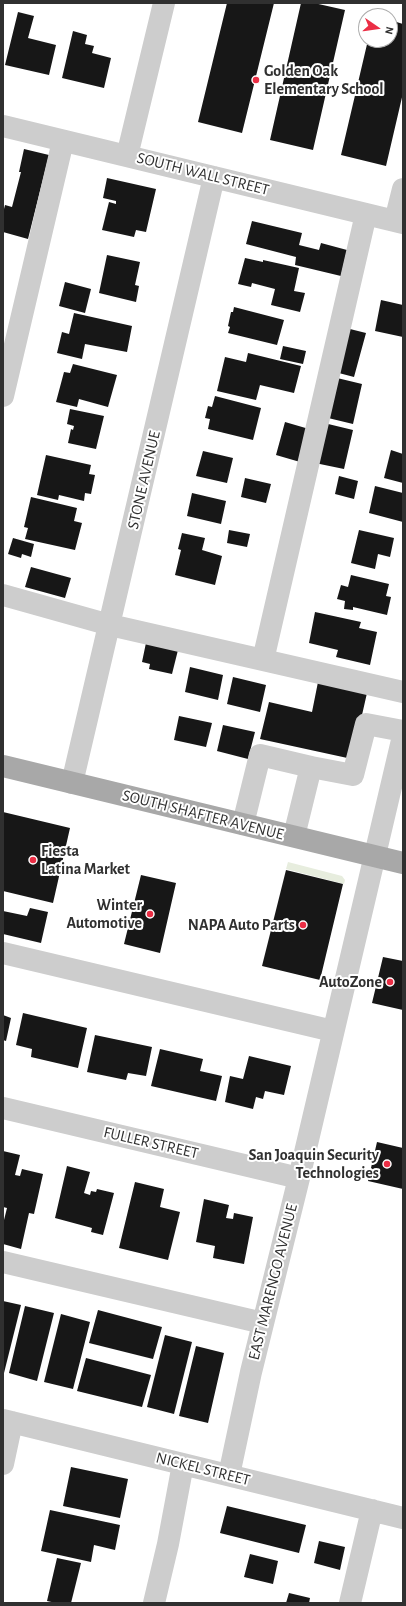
<!DOCTYPE html>
<html>
<head>
<meta charset="utf-8">
<style>
  body { margin:0 }
  #map { position:relative; width:406px; height:1606px; overflow:hidden; background:#fff; font-family:"Alegreya Sans",sans-serif }
  canvas { display:block }
  .frame { position:absolute; inset:0; border:4px solid #303030; pointer-events:none }
  .north { position:absolute; left:358px; top:8px; width:40px; height:40px; box-sizing:border-box; background:#fff; border:1px solid #acacac; border-radius:50%; rotate:103deg; font-size:11px; font-weight:700; line-height:16px; text-align:center; color:#303030 }
  .north::after { content:''; display:block; margin:auto; width:14px; height:18px; background:#eb2e45; clip-path:polygon(50% 0,100% 100%,50% 72%,0 100%) }
</style>
</head>
<body>
<div id="map">
<canvas width="406" height="1606"></canvas>
<div class="frame"></div>
<div class="north">N</div>
</div>
<script>
const context = document.querySelector('canvas').getContext('2d');
context.lineJoin = 'round';
function fill(path, color) {
  context.fillStyle = color;
  context.fill(path, 'evenodd');
}
function stroke(path, color, width, dash) {
  context.strokeStyle = color;
  context.lineWidth = width;
  context.lineCap = dash ? 'butt' : 'round';
  context.setLineDash(dash || []);
  context.stroke(path);
}
function label(font, color, halo, rows, align = 'center') {
  context.font = font + ' "Alegreya Sans",sans-serif';
  context.lineWidth = 4;
  context.setLineDash([]);
  context.textBaseline = 'middle';
  context.strokeStyle = halo;
  context.fillStyle = color;
  for (const [text, x, y, turn = 0] of rows) {
    context.save();
    context.translate(x, y);
    context.rotate((+turn || 0) * Math.PI / 180);
    context.textAlign = isNaN(turn) ? turn : align;
    if (halo) context.strokeText(text, 0, 0);
    context.fillText(text, 0, 0);
    context.restore();
  }
}
const green = new Path2D(`
  M288,862L342,876L345,880L344,884L286,869Z`);
const building = new Path2D(`
  M227,3H274L242,133L198,122Z
  M301,3H314L345,10L313,150L270,140Z
  M18,12L34,16L28,38L56,45L49,75L5,65Z
  M390,20L403,24V93L386,166L341,155L368,40H390Z
  M73,31L87,35L85,44L94,46L92,53L111,58L104,88L62,78Z
  M24,149L49,155L28,239L3,232V213L5,205L12,207L21,172H19Z
  M107,178L156,189L146,232L136,230L134,237L102,230L109,202L116,204V201L103,198Z
  M252,221L302,233L299,245L319,250L321,243L347,250L341,276L295,265L296,257L246,244Z
  M107,255L140,262L135,285L139,286L136,302L99,293Z
  M245,258L263,262V260L299,268L294,291L305,293L300,312L271,305L275,289L252,283L251,287L238,284Z
  M65,282L91,289L85,313L59,306Z
  M381,300L403,305V337L375,331Z
  M234,307L284,320L277,345L228,333L230,327L228,326L231,312H233Z
  M74,313L132,326L127,352L85,344L82,359L57,353L62,332L69,334Z
  M346,328L366,333L354,377L335,372Z
  M283,346L306,351L303,364L280,359Z
  M248,353L301,366L294,393L260,385L256,400L217,391L225,357L246,362Z
  M73,364L117,375L108,407L79,399L77,407L56,402L64,372L70,373Z
  M333,377L362,384L353,424L324,417Z
  M215,396L261,408L253,440L208,429L210,419L205,418L208,406L212,407Z
  M70,409L104,416L96,449L68,443L71,429L73,430L74,426L67,424Z
  M285,422L309,429L300,462L276,455Z
  M324,423L353,430L344,469L315,463Z
  M391,450L403,454V483L384,478Z
  M203,451L233,458L227,483L196,476Z
  M46,455L91,465L89,474L95,475L91,494L85,493L84,501L59,495L58,500L37,495Z
  M339,476L358,481L354,499L335,494Z
  M245,478L271,484L266,503L241,497Z
  M375,486L403,493V522L369,513Z
  M192,493L226,501L221,524L187,516Z
  M31,497L77,508L74,521L82,523L75,550L25,539L28,528L24,527Z
  M229,530L250,534L247,547L227,543Z
  M359,530L394,538L390,557L378,554L375,569L351,563Z
  M182,533L205,538L202,550L222,556L215,585L175,575L181,550L178,549Z
  M13,538L34,544L31,557L22,554L21,558L8,554Z
  M31,567L71,578L65,598L25,587Z
  M351,575L389,584L386,596L391,597L387,615L353,607V610L344,609L345,601L337,599L341,585L348,587Z
  M315,612L361,622L359,628L377,632L370,665L336,657L338,650L309,643Z
  M147,638L179,646L172,674L149,669L150,664L142,662Z
  M190,667L223,675L218,700L185,692Z
  M233,677L266,685L260,712L227,704Z
  M318,682L367,693L352,759L260,739L269,702L312,712Z
  M179,716L212,723L206,747L174,740Z
  M223,725L255,732L248,759L217,751Z
  M3,812L70,828L53,903L3,891Z
  M286,870L343,884L320,980L262,966Z
  M141,875L176,883L160,953L124,944Z
  M30,908L48,912L41,943L3,934V911L27,916Z
  M383,957L403,961V1010L372,1003Z
  M23,1013L87,1028L78,1068L31,1057L32,1049L16,1045Z
  M3,1015L11,1018L6,1041L3,1040Z
  M95,1035L152,1047L146,1076L128,1073L126,1080L87,1072Z
  M160,1049L203,1059L200,1071L222,1076L216,1101L151,1086Z
  M249,1056L291,1066L284,1095L265,1091L263,1099L256,1097L253,1109L225,1102L230,1076L243,1079Z
  M377,1142L403,1148V1189L368,1181Z
  M3,1151L20,1155L15,1175L20,1176L22,1169L43,1174L34,1214L29,1213L21,1249L3,1244V1224L7,1208L3,1207Z
  M67,1166L90,1172L84,1193L90,1195L91,1191L96,1192L97,1189L114,1193L103,1235L91,1232L92,1228L55,1218Z
  M135,1182L164,1189L160,1207L180,1212L168,1260L119,1248Z
  M204,1199L229,1205L226,1218L233,1219L234,1213L253,1217L244,1264L213,1258L215,1246L196,1242Z
  M3,1301L21,1305L4,1373H3Z
  M25,1306L54,1313L37,1381L9,1373Z
  M98,1310L162,1327L153,1359L89,1343Z
  M61,1314L90,1322L73,1389L44,1382Z
  M165,1335L192,1342L174,1414L147,1407Z
  M196,1346L224,1353L208,1423L179,1416Z
  M86,1358L151,1375L142,1407L77,1391Z
  M71,1467L128,1479L120,1518L63,1506Z
  M227,1506L306,1525L299,1553L220,1533Z
  M50,1510L120,1525L115,1550L94,1545L91,1562L41,1551Z
  M319,1541L345,1547L340,1570L314,1563Z
  M250,1554L278,1561L273,1584L244,1577Z
  M57,1558L81,1563L71,1603H56L47,1601Z
  M289,1593L310,1598L309,1603H286Z`);
const minor = new Path2D(`
  M3,126L403,223
  M127,156L164,3
  M395,221L403,189
  M3,396L63,141
  M3,595L110,625L403,692
  M263,660L366,214
  M311,767L353,775L366,724L403,731
  M72,783L214,177
  M243,824L260,755L311,767L294,836
  M3,953L333,1031
  M3,1108L299,1178
  M3,1262L263,1323
  M3,1420L403,1518
  M3,1464L12,1422
  M229,1475L251,1372L299,1178L403,736
  M154,1603L168,1544L183,1464
  M350,1603L372,1510`);
const major = new Path2D(`
  M3,766L403,863`);
const markers = [
  [256,80,4,"#eb2e45"],
  [33,860,4,"#eb2e45"],
  [150,914,4,"#eb2e45"],
  [303,925,4,"#eb2e45"],
  [390,982,4,"#eb2e45"],
  [387,1164,4,"#eb2e45"]
];
const poiNames = [
  ["Golden Oak",264,71,"left"],
  ["Elementary School",264,89,"left"],
  ["Fiesta",41,851,"left"],
  ["Latina Market",41,869,"left"],
  ["Winter",142,905],
  ["Automotive",142,923],
  ["NAPA Auto Parts",295,925],
  ["AutoZone",382,982],
  ["San Joaquin Security",379,1155],
  ["Technologies",379,1173]
];
const streetNames = [
  ["SOUTH WALL STREET",203,174,14],
  ["STONE AVENUE",144,480,-77],
  ["SOUTH SHAFTER AVENUE",203,815,14],
  ["FULLER STREET",151,1143,13],
  ["EAST MARENGO AVENUE",273,1282,-76],
  ["NICKEL STREET",203,1469,14]
];
fill(green, '#e7edde');
fill(building, '#171717');
stroke(minor, '#cdcdcd', 22);
stroke(major, '#a8a8a8', 22);
for (const [x, y, r, color] of markers) {
  const dot = new Path2D();
  dot.arc(x, y, r, 0, 2 * Math.PI);
  context.fillStyle = color;
  context.fill(dot);
  stroke(dot, '#fff', 1.5);
}
label('bold 16px', '#303030', '#fff', poiNames, 'right');
label('16px', '#303030', '#fff', streetNames);
</script>
</body>
</html>
